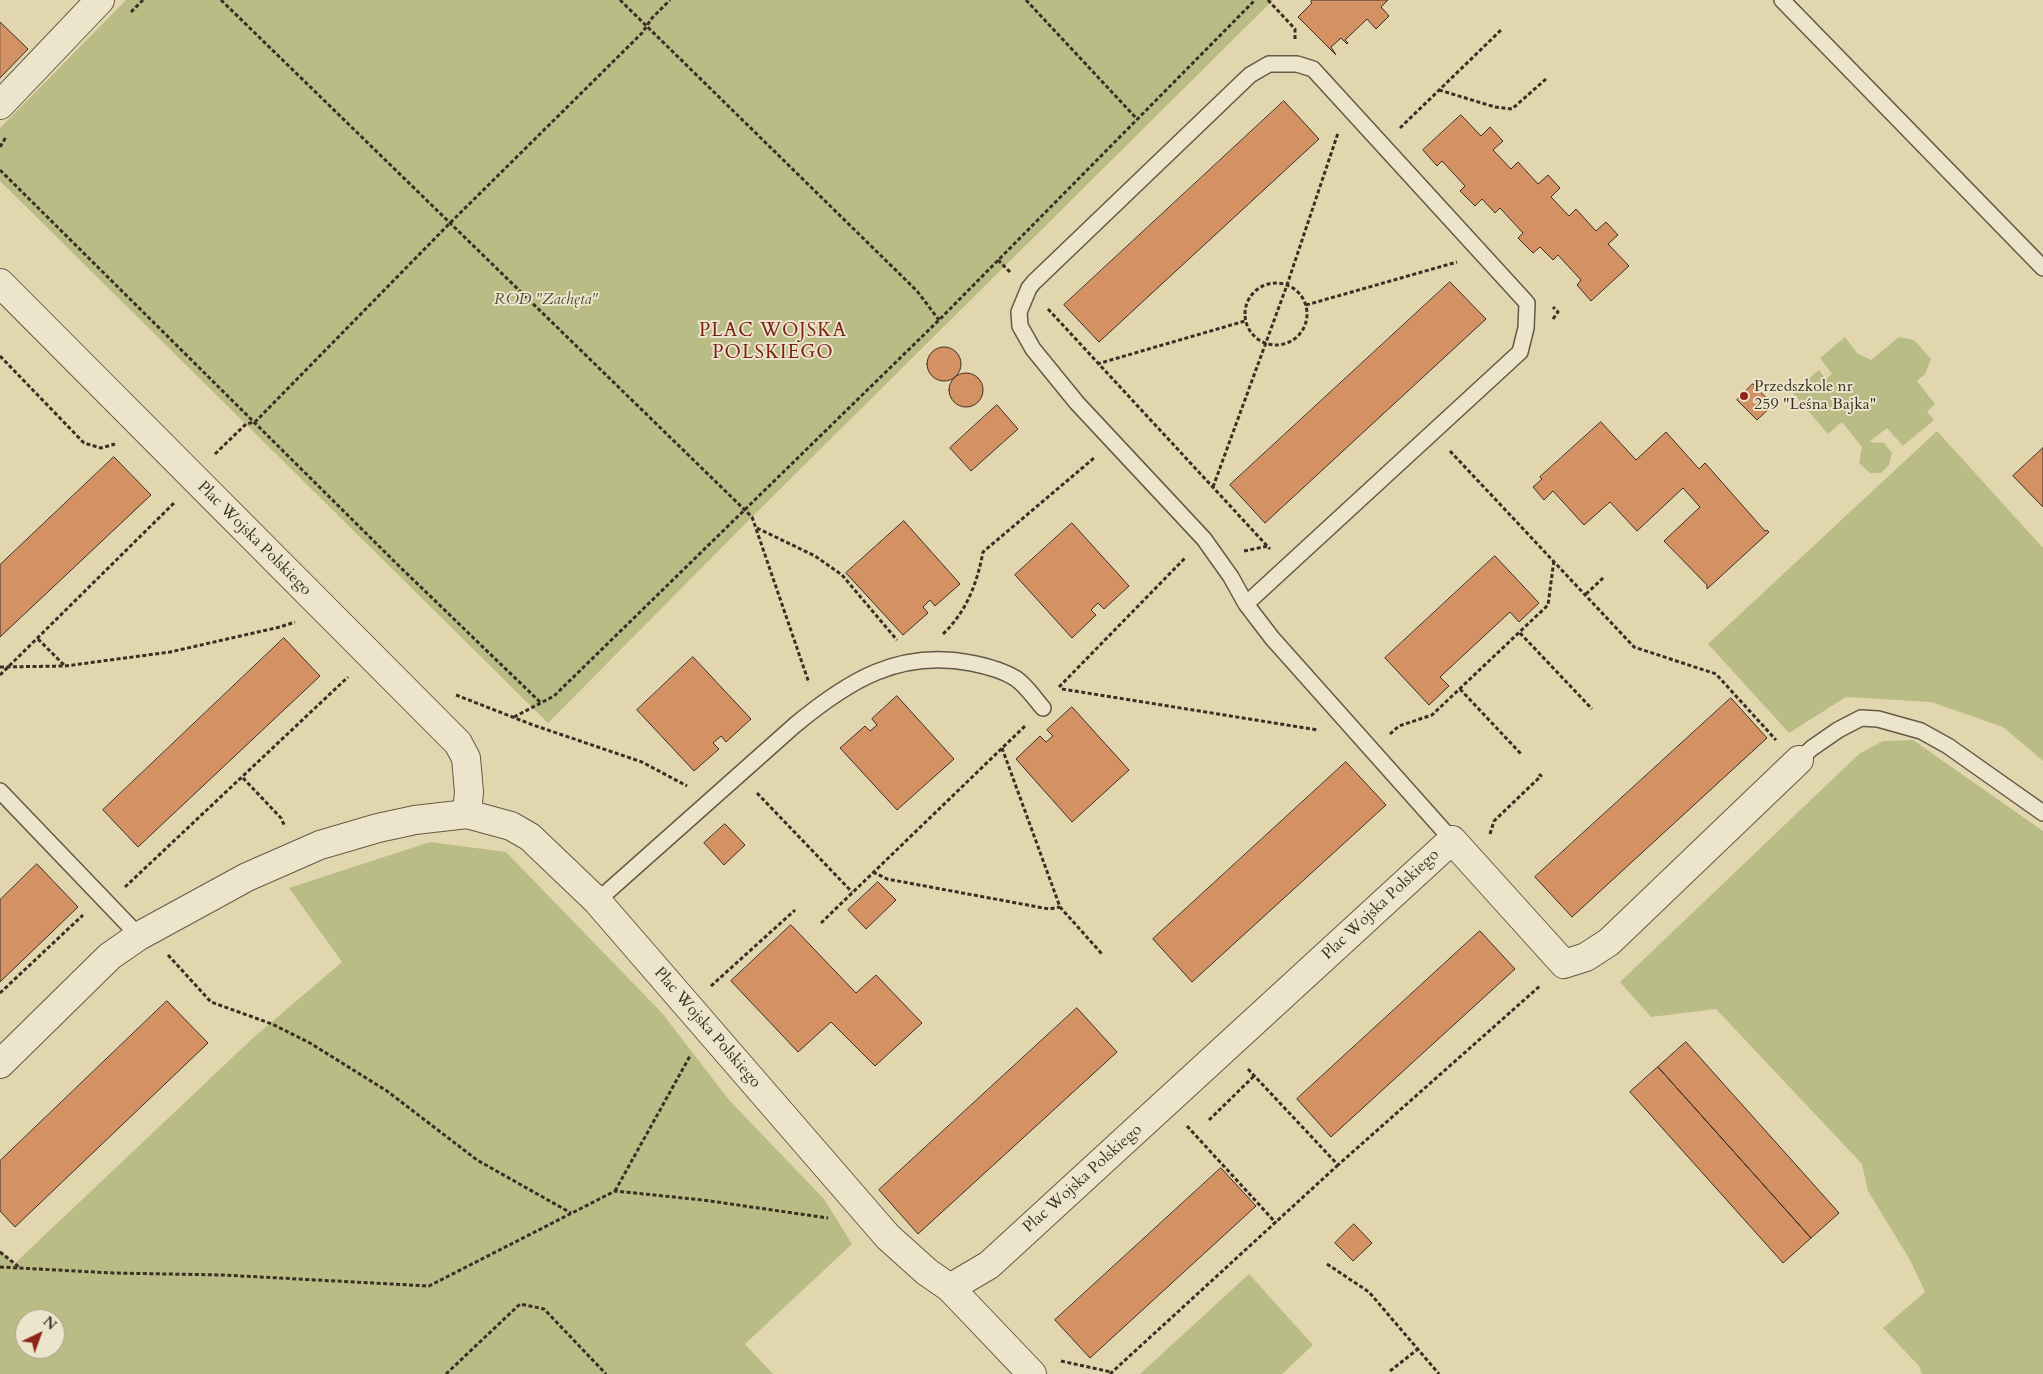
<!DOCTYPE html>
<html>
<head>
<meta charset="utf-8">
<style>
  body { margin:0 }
  #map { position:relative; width:2043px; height:1374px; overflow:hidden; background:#e2d6af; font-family:Cardo,serif }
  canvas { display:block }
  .north { position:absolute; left:15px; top:1309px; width:50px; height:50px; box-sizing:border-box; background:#ece4cb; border:1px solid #a59c88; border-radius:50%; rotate:42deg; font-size:14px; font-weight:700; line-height:20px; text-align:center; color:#3b2f24 }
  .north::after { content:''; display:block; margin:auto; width:18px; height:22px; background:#8f2418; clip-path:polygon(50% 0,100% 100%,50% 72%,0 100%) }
</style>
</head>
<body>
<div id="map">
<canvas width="2043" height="1374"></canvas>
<div class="north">N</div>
</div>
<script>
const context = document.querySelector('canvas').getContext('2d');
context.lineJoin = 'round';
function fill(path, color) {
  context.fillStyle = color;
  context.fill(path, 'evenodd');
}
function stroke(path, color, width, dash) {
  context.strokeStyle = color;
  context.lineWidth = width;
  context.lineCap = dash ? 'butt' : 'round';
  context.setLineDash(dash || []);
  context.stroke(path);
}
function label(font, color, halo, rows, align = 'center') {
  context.font = font + ' Cardo,serif';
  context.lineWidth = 4;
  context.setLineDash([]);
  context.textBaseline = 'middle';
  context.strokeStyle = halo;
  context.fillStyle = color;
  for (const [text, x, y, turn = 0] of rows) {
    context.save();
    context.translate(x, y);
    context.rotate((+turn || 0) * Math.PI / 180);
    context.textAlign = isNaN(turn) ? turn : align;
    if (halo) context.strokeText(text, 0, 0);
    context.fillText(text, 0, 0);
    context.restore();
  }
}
const green = new Path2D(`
  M126,0H1273L752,517L548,723L0,181V128Z
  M1845,337L1857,353L1871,360L1899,337L1914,340L1931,359L1925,374L1917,381L1935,404L1927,412L1934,420L1903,446L1887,428L1869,442L1884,443L1892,453L1889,465L1881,473H1870L1859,463L1862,447L1842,422L1828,434L1792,392L1819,370L1826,379L1832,374L1820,358Z
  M1937,431L2043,548V761L2003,727L1931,702L1846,697L1789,733L1708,644Z
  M1913,740L2043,831V1374H1922L1919,1366L1883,1328L1925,1292L1910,1260L1868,1191L1862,1164L1716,1009L1651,1017L1620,982L1859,754L1883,741Z
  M430,842L506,852L662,1013L729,1100L824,1199L852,1244L745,1344L773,1374H0V1250L14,1264L253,1038L342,962L289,888ZM25,1319H55V1349H25Z
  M1249,1274L1313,1345L1282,1374H1140Z`);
const building = new Path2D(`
  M1312,0H1388L1381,7L1389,16L1376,29L1367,19L1345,40L1348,43L1347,44L1341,38L1331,47L1336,55L1298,17L1312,3L1311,2Z
  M0,22L28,49L0,78Z
  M1284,101L1319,139L1099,342L1064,305Z
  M1461,115L1481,136L1490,127L1503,141L1493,150L1511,169L1518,162L1538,184L1548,175L1560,188L1551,197L1569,216L1576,209L1596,231L1606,222L1618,235L1608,244L1629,266L1591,301L1577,285L1581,280L1558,255L1553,260L1540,247L1533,253L1518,238L1523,233L1500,208L1495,213L1482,199L1475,206L1460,191L1465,186L1454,174L1442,161L1437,166L1423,150Z
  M1450,282L1486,319L1265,523L1230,485Z
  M927 364a17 17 0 1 1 34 0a17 17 0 1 1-34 0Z
  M949 390a17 17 0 1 1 34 0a17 17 0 1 1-34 0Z
  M1753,384L1773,405L1757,420L1737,400Z
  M997,405L1018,429L971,471L950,448Z
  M1601,422L1636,460L1666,432L1699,469L1705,463L1765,531L1767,530L1769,532L1707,589V585L1664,541L1700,507L1683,488L1637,531L1610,502L1584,525L1553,491L1544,500L1533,487L1542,479L1540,477Z
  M2043,448V507L2013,476Z
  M114,457L151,495L0,637V565Z
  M904,521L960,584L935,606L930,600L923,607L928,613L903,635L846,573Z
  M1072,523L1129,586L1104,609L1098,603L1091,610L1096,615L1072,638L1015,575Z
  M1495,556L1539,603L1519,622L1510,612L1440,677L1449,686L1429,705L1385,658Z
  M284,638L320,676L138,847L103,810Z
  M693,657L751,719L726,742L721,736L713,743L719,749L694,771L637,710Z
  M897,696L954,759L897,810L840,748L865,726L870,731L877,725L872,719Z
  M1731,698L1767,738L1572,917L1535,877Z
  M1072,707L1129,770L1072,822L1016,759L1040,736L1046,742L1053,736L1047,730Z
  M1346,762L1386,805L1192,982L1153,939Z
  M725,824L745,845L724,865L704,843Z
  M37,864L78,907L0,982V900Z
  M878,882L896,900L866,929L848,910Z
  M791,925L856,993L876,975L922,1023L875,1066L831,1022L798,1052L731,981Z
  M1480,931L1515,969L1331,1137L1297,1099Z
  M167,1001L208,1043L15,1227L0,1211V1161Z
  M1077,1008L1117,1052L918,1234L879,1190Z
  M1686,1042L1839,1213L1811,1238L1658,1067Z
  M1658,1067L1811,1238L1783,1263L1630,1092Z
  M1221,1168L1256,1206L1090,1358L1055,1320Z
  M1354,1224L1372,1243L1353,1261L1335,1243Z`);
const path = new Path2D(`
  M221,0L752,517L809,683
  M620,0L917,291L939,320
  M1026,0L1137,119
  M1268,0L1295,29V39
  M131,12L143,0
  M1439,90L1495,107L1512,109L1546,79
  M1400,128L1501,30
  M0,147L6,137
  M0,170L399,566L541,703
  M998,260L1010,272
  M1245 314a31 31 0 1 1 62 0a31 31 0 1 1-62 0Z
  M1306,305L1457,262
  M1048,309L1270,549
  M1553,319L1558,312L1553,307
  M0,356L84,443L101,448L115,444
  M1097,364L1245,321
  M1450,451L1634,647L1716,674L1776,740
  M215,454L246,424L255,422L450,223L642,33L652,18L670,0
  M1213,487L1287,285L1338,133
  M757,528L815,556L842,575L897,640
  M1244,551L1268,546
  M1586,594L1604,577
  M1520,633L1592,709
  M943,634C967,611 977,583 983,552L1094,458
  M38,639L65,666
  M0,667L65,666L170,652L280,627L295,622
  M0,675L174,503
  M1059,687L1186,557
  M1062,689L1318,730
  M1460,689L1521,754
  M456,695L533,725L642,762L687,786
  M514,717L554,696L939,320L1255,0
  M1390,734L1399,726L1432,715L1548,605L1554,560
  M1002,748L1060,907L1102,954
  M243,778L281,818L285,827
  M757,793L852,892
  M1490,834L1494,821L1541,776L1539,774
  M873,872L887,879L1049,909L1060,907
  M125,887L348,677
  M821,923L1026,725
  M168,955L211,1002L272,1024L310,1043L387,1091L477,1160L571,1213
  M711,986L795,910
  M0,993L83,915
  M1248,1069L1338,1165L1541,985
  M1209,1120L1255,1075
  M1187,1126L1276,1223
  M615,1191L690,1056
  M0,1252L19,1267
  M1327,1264L1369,1292L1439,1374
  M0,1267L113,1273L223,1275L429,1286L615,1191L703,1200L828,1218
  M1061,1361L1111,1372
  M1390,1371L1418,1349
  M446,1374L520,1304L544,1309L606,1374
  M1110,1374L1338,1165`);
const service = new Path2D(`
  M1782,0L2043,268
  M1246,604L1520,352L1526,328L1527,303L1313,69L1297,64H1269L1250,75L1034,282L1029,288L1019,312L1020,326L1033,349L1077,403L1204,539L1231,577L1246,604L1272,638L1452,840
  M1799,760L1812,748L1838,730L1861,718L1878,719L1921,731L1948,746L2043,813
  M0,791L139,936
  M597,901L795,725C848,681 899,649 971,663C986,666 1002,670 1015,678C1025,684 1035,699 1043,708`);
const minor = new Path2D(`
  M0,105L100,0
  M0,283L458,743L466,758L469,792L467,814
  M0,1064L110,956L139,936L247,877L320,845L378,828L415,820L467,814L511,826L530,837L597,901L888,1237L927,1272L950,1288L1032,1374
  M950,1288L989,1265L1452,840L1564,964L1586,957L1609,942L1799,760`);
const markers = [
  [1744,396,5,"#8f2418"]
];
const parkNames = [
  ["ROD \"Zachęta\"",546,300]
];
const poiNames = [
  ["Przedszkole nr",1754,387],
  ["259 \"Leśna Bajka\"",1754,405]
];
const streetNames = [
  ["Plac Wojska Polskiego",254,539,45],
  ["Plac Wojska Polskiego",1381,905,-43],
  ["Plac Wojska Polskiego",707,1028,49],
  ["Plac Wojska Polskiego",1083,1179,-42]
];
const quarterNames = [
  ["PLAC WOJSKA",773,332],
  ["POLSKIEGO",773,354]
];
fill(green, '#babc86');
fill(building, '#d39164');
stroke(building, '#3b2f24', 1);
stroke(service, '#655947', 18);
stroke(minor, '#655947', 30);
stroke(path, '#3b2f24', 3, [4, 2.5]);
stroke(service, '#ece4cb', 15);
stroke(minor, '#ece4cb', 28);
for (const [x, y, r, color] of markers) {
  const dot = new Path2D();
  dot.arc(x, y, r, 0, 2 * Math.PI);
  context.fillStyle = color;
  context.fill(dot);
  stroke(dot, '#ece4cb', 2);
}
label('italic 16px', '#544b38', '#ece4cb', parkNames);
label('16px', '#3b2f24', '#ece4cb', poiNames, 'left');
label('16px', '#3b2f24', '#ece4cb', streetNames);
context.letterSpacing = '1px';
label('19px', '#7a1f14', '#ece4cb', quarterNames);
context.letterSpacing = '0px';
</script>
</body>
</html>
